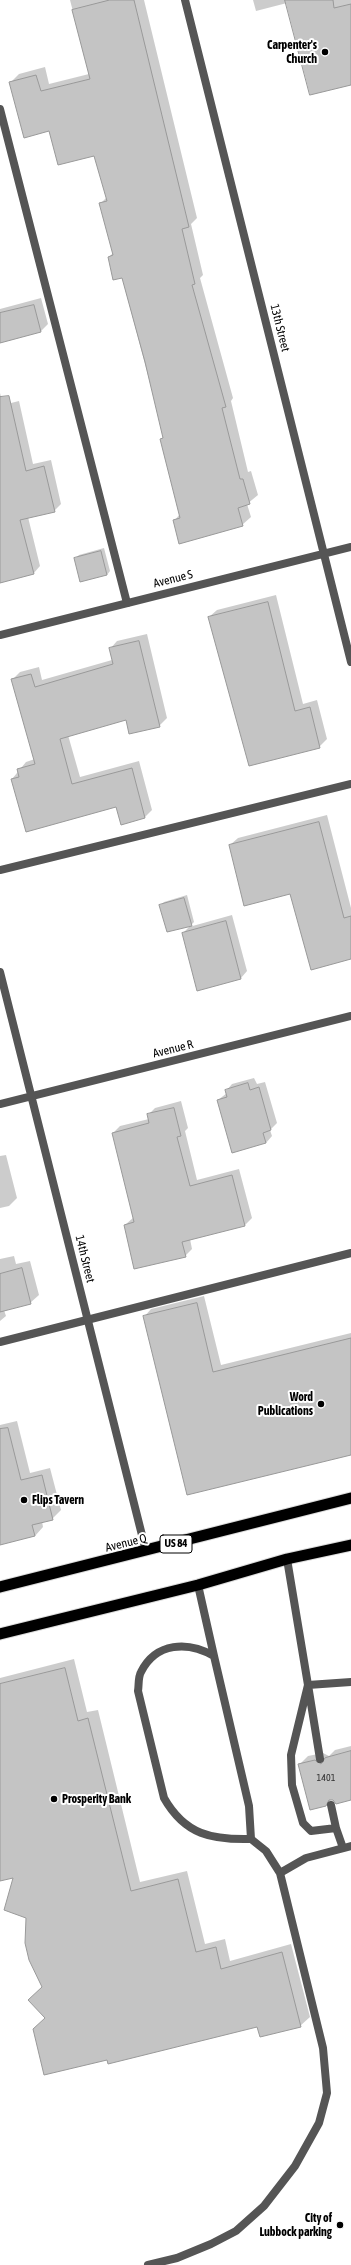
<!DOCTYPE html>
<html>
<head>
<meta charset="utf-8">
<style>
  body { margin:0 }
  canvas { display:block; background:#fff }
</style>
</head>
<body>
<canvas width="351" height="2265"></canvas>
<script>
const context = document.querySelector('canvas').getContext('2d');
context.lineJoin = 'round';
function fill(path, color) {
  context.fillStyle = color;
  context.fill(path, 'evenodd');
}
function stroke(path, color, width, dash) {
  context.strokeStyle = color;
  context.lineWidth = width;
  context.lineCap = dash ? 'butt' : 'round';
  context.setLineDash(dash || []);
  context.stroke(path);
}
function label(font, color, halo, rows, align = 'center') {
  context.font = font + ' "Asap Condensed",sans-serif';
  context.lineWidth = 4;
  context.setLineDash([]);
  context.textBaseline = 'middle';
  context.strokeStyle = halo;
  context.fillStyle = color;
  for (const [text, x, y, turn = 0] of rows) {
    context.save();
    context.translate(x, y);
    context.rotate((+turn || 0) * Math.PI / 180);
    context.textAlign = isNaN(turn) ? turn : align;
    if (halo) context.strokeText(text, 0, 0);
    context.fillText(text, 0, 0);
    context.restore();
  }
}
const shadow = new Path2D(`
  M70,0H144L197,218L191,224L203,275L200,278L233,398L231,401L248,472L251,471L258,495L247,504L251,517L242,525L174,521L180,514L162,439L164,436L122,277L109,257L113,253L100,204L107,197L95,154L50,130L11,82L19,74L45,67L49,84L89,74Z
  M253,0H351V84L287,3L256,11Z
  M41,298L48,324L41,331L0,342V309Z
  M0,393L3,405L19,401L33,464L51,460L61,504L54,511L28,517L40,566L33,574L0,582Z
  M104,548L110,571L107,575L76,558L79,555Z
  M276,595L303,704L317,700L327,739L319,747L209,617L217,610Z
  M147,634L167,718L159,726L127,719L68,735L80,777L139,761L152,810L144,818L117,806L12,779L26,762L35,759L12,680L20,672L39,667L42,680L112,660L110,649L117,641Z
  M327,815L351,908V958L291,893L230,845L238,838Z
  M187,895L194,922L191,925L161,905L164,902Z
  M232,915L247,971L241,978L198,990L183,933L189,927Z
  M254,1078L257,1084L265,1082L277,1123L270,1130L272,1136L266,1143L218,1100L227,1093L226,1091L232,1084Z
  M181,1101L188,1128L185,1131L197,1180L239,1169L252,1218L245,1225L190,1239L192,1249L185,1256L125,1225L134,1217L113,1133L120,1126L149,1119L148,1115L155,1108Z
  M6,1155L17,1198L9,1206L0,1208V1156Z
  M14,1256L16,1264L30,1261L39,1295L30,1303L4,1310L6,1316L0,1321V1259Z
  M204,1296L221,1365L351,1333V1454L188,1494L144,1317L151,1309Z
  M17,1421L30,1473L50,1468L61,1510L52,1519L42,1521L43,1527L35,1536L0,1544V1425Z
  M74,1659L87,1712L98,1710L140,1882L187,1871L205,1944L225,1939L230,1961L291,1944L310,2017L300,2026H258L108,2058L46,2018L43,1987L27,1917L15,1876L0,1880V1678Z
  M351,1746V1799H332L325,1805L300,1764L308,1756L323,1753L329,1756L335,1750Z`);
const building = new Path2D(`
  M110,0H134L189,227L182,229L195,284L192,285L226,407L222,408L240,479H243L250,504L238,508L243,526L179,544L173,520L180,518L160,439L163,438L145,362L122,278L113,280L108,257L113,255L99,203L107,201L94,156L58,165L49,131L24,138L9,82L36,75L41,91L90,79L72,10Z
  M285,0H333L334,8L351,4V85L310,95Z
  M34,305L41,332L0,343V313Z
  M9,396L26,471L44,466L55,512L20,520L34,574L0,583V397Z
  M101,551L107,575L80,582L74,558Z
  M268,602L295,711L310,707L320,748L249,766L208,617Z
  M139,641L160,727L129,734L126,720L60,739L72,784L132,768L145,818L121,825L116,807L26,832L11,779L19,777L17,769L35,764L11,679L31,674L35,687L113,664L109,648Z
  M319,822L344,918L351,916V959L311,970L290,894L244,906L229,845Z
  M184,898L192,926L167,932L159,905Z
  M226,921L241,979L197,991L182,933Z
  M248,1083L250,1090L259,1087L271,1130L263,1133L266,1143L232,1153L217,1100L227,1097L225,1090Z
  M174,1108L181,1136L177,1137L190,1186L232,1175L245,1226L182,1242L186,1257L134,1269L124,1225L134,1222L112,1133L149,1123L147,1114Z
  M22,1268L31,1304L0,1312V1274Z
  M197,1303L213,1372L351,1338V1455L187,1495L143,1316Z
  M8,1428L21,1480L42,1475L53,1520L32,1525L35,1536L0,1545V1429Z
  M65,1668L78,1721L88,1718L131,1891L178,1879L196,1952L216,1947L221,1969L282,1952L301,2027L260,2037L257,2027L108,2064L107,2060L44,2075L33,2029L45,2018L28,2000L42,1987L29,1960L25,1943L26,1918L4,1910L13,1878L0,1881V1684Z
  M351,1751V1800L336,1804L333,1800H329L326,1806L310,1810L298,1764L315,1760L321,1764L325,1758Z`);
const service = new Path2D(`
  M0,109L127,603
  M0,870L351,784
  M0,1342L351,1253
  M287,1559L308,1685L291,1755L292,1785L303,1823L311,1831L336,1828L343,1848
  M198,1585L214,1656
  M320,1759L308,1685L351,1682
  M331,1805L336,1828
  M280,1873L306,1858L351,1846
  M148,2265L177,2258L211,2244L236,2231L264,2206L295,2166L319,2123L327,2093L323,2048L280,1873L266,1851L251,1839C212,1840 185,1835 164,1798L138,1691C139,1685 138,1677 141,1672C156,1642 188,1641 214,1656L249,1806L251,1839`);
const minor = new Path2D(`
  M185,0L351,662
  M0,635L351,547
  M0,972L146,1551
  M0,1104L351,1016`);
const trunk = new Path2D(`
  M0,1587L351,1498
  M0,1634L198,1585L287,1559L351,1545`);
const markers = [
  [325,52,4,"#000"],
  [321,1404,4,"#000"],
  [24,1500,4,"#000"],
  [54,1799,4,"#000"],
  [340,2225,4,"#000"]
];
const numberNames = [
  ["1401",326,1778]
];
const shields = [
  [176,1544,32]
];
const shieldNames = [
  ["US 84",176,1544]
];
const poiNames = [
  ["Carpenter's",317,45],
  ["Church",317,59],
  ["Word",313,1397],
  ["Publications",313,1411],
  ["Flips Tavern",32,1500,"left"],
  ["Prosperity Bank",62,1799,"left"],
  ["City of",332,2218],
  ["Lubbock parking",332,2232]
];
const streetNames = [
  ["13th Street",280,328,76],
  ["Avenue S",173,579,-14],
  ["Avenue R",173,1049,-14],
  ["14th Street",85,1259,76],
  ["Avenue Q",126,1543,-14]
];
fill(shadow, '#0003');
fill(building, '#c4c4c4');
stroke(building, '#999', 1);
stroke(trunk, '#dbdbdb', 13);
stroke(service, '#555', 8);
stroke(minor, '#555', 8);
stroke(trunk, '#000', 11);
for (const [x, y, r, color] of markers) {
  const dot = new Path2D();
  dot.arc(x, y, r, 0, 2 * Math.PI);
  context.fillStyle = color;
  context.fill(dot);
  stroke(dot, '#fff', 1.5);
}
label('10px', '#313131', null, numberNames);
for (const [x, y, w] of shields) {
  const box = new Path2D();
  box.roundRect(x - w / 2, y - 9, w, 18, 3);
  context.fillStyle = '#fff';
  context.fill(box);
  stroke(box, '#000', 1);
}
label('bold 11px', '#000', null, shieldNames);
label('bold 12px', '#000', '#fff', poiNames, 'right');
label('12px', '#000', '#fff', streetNames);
</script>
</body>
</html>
